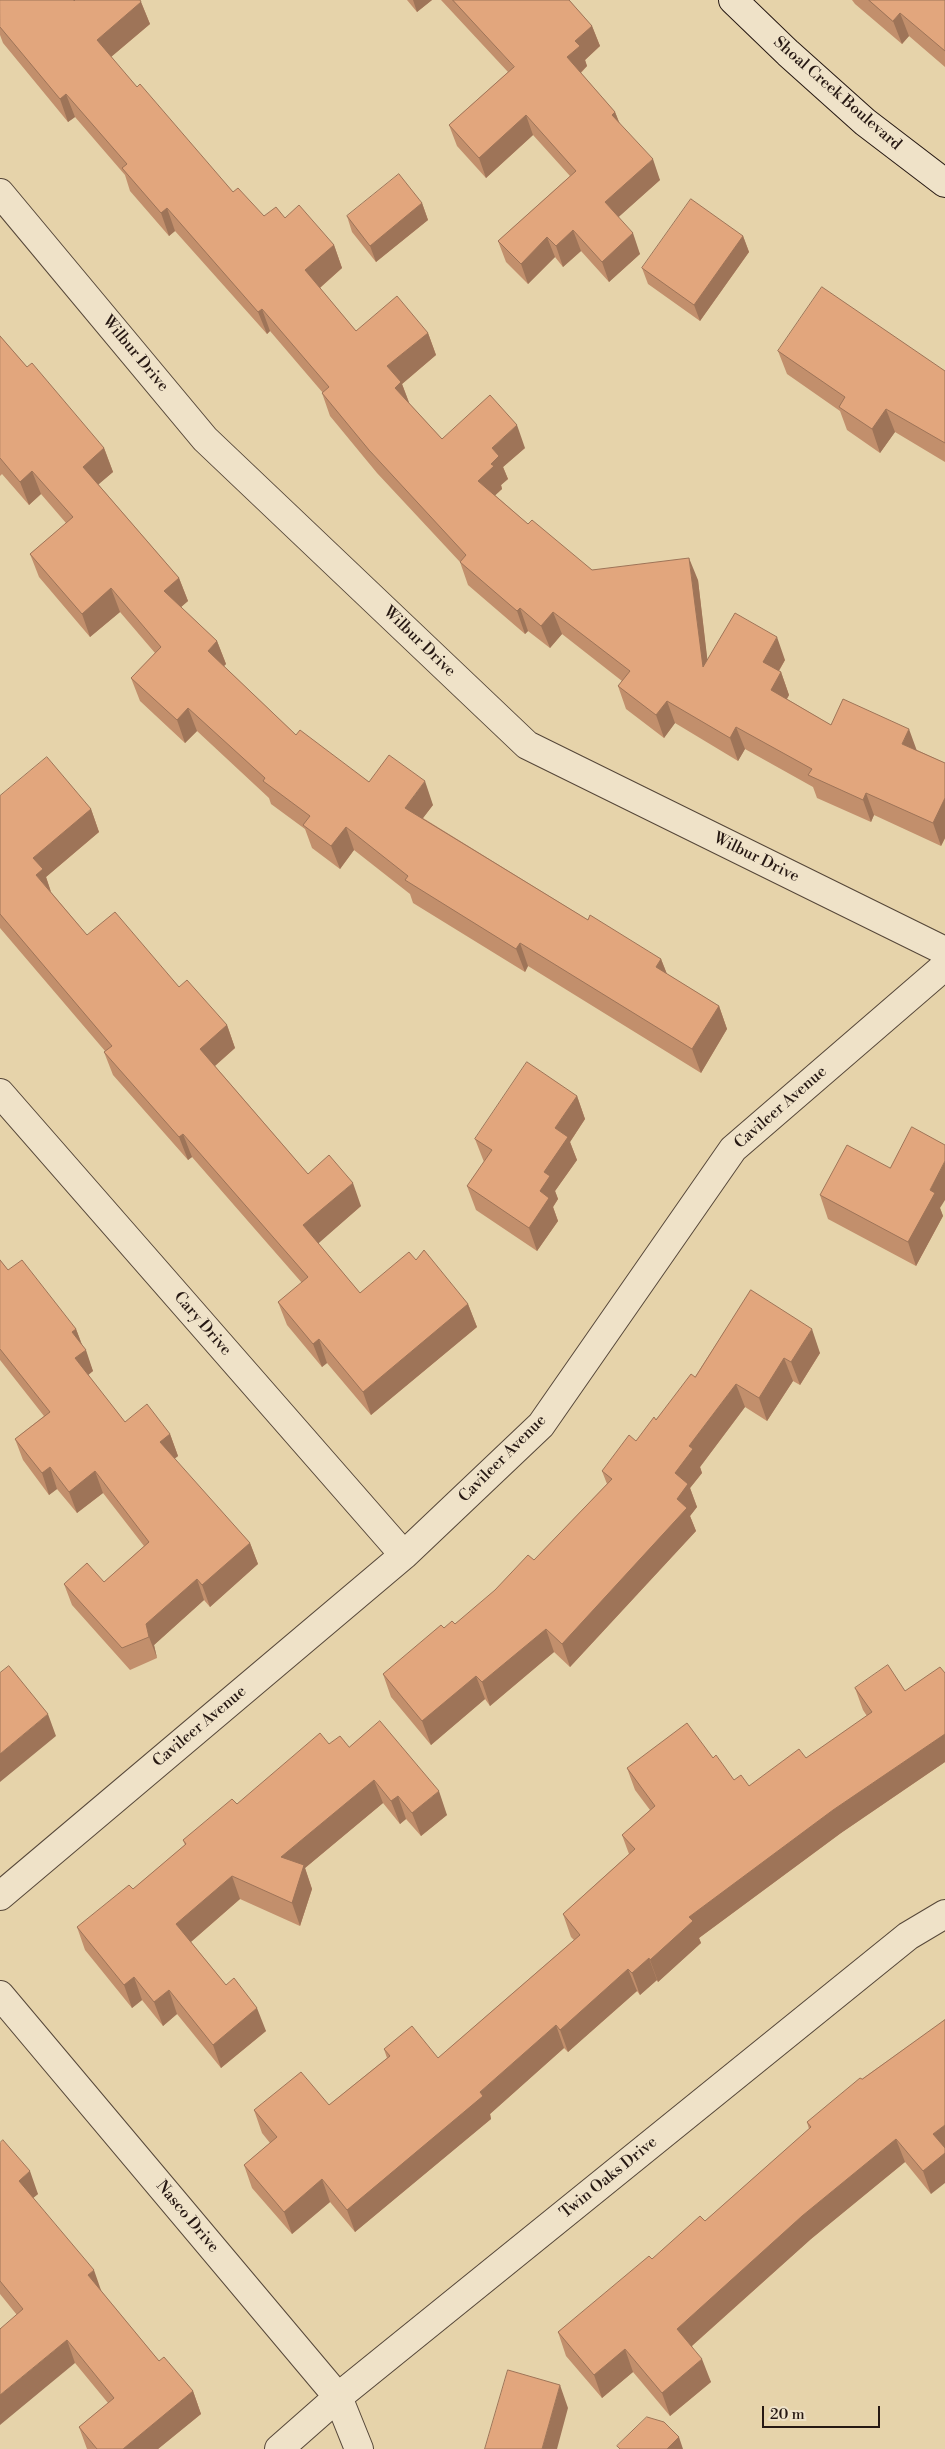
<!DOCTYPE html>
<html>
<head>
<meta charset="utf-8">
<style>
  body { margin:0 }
  #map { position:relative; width:945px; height:2449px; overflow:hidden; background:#e6d3aa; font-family:"Libre Bodoni",serif }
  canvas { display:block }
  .scale { position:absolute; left:762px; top:2406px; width:118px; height:22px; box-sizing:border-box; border:2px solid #261813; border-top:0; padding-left:6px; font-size:15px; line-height:18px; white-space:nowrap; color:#261813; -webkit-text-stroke:4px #efe2c8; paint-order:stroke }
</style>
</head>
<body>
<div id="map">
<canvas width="945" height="2449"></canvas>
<div class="scale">20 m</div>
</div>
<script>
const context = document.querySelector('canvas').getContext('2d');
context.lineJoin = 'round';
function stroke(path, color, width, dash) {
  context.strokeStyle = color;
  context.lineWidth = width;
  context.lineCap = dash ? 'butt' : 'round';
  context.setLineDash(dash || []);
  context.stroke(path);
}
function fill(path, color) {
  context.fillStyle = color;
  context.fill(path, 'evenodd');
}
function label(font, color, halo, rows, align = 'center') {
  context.font = font + ' "Libre Bodoni",serif';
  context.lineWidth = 4;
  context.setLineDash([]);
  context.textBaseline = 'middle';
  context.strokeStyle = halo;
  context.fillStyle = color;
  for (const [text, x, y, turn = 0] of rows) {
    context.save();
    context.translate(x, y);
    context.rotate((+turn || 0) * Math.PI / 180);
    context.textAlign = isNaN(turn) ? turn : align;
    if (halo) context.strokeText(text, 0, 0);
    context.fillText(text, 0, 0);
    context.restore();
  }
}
const street = new Path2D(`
  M0,193L205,439L527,745L945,951
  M0,1093L404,1555
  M0,1896L404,1555L541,1425L733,1149L945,966
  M0,1995L338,2397L359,2449
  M279,2449L338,2397L908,1936L945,1914`);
const secondary = new Path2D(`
  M733,0L788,53L865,122L945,183`);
const wall = new Path2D(`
  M0,0L141,2L150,24L111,57L137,87L233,192L264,216L285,218L334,245L342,268L320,288L356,331L428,333L436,355L402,384L409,403L442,439L525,448L503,467L508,479L501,485L502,489L495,495L528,524L592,570L698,580L707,659L785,660L779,671L781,672L789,695L787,699L831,725L917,750L945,763V838L941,846L874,815L871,822L817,798L813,787L745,749L738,761L675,723L664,738L626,709L618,686L622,681L562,634L550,648L528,631L525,634L468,585L460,562L377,473L330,416L322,393H323L270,331L267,334L175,231L169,236L130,191L125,175L75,117L68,122L3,43L0,35Z
  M407,0H432L417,12Z
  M441,0H569L592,26L600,46L585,60L587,66L581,73L615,112L619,122L660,180L618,217L640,254L609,282L581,251L563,267L555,257L528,284L506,262L498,241L570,176L533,135L486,178L457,146L449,125L508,72Z
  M852,0H945V67L909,36L902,44L855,4Z
  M422,203L428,220L376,262L352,232L347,216Z
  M743,236L749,252L700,321L648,284L642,268Z
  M0,336L27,367L104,448L113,472L98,484L179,578L188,601L181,607L217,641L226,664L224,666L296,735L369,782L433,805L423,818L588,920L661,959L667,974L719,1006L727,1029L701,1073L528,966L525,972L413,903L410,894L354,850L340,869L312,848L305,829L271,804L269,798L197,731L185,743L140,701L131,678L155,653L120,612L90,637L39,577L30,554L66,523L41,494L29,505L2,474L0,476Z
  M778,351L945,371V462L895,432L880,453L847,430L840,411L787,374Z
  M0,796L91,809L99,832L46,877L51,892L87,935L179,987L227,1025L235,1048L215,1066L308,1174L361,1206L318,1243L360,1293L416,1260L468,1304L477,1327L371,1415L327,1363L322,1367L287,1325L278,1302L302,1283L192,1157L188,1160L113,1075L104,1052L105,1051L0,928Z
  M577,1096L585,1119L570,1142L577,1160L555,1191L558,1199L553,1207L558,1221L537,1251L476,1210L467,1186L484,1162L475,1139Z
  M820,1195L940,1208L943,1216L916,1266L828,1219Z
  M0,1260L8,1270L76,1329L82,1345L93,1371L88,1375L125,1422L170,1434L178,1456L174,1459L250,1543L258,1564L210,1607L204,1600L154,1645L157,1658L130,1670L72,1605L64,1584L104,1582L144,1546L103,1493L77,1513L57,1489L49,1495L23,1460L15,1439L44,1416L0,1360Z
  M751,1290L820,1353L800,1385L793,1381L767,1421L745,1407L700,1467L702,1473L690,1488L697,1507L690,1516L696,1531L570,1667L554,1652L490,1706L485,1699L431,1745L391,1697L383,1674L444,1628L455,1624L534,1560L607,1484L602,1471L636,1441L695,1377Z
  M945,1673V1762L841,1833L699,1938L701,1943L658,1982L657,1980L640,1995L637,1991L568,2052L564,2048L490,2114L491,2119L355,2232L330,2202L292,2234L252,2188L244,2165L270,2143L262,2133L254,2110L329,2105L387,2058L384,2049L438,2058L574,1940L571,1937L563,1914L629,1854L622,1835L650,1810L635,1790L627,1768L713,1758L734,1780L749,1786L806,1758L867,1716L863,1710L855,1688L905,1691Z
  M329,1744L349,1747L447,1815L421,1836L406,1819L400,1824L383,1803L305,1868L312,1889L300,1926L240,1899L191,1942L226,1985L266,2031L221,2068L177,2014L163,2026L142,2000L132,2008L85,1950L77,1927L133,1889L185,1845L183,1840L237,1804Z
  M945,2020L931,2194L905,2162L811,2239L692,2346L711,2382L670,2416L633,2372L602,2398L566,2356L558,2332L652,2259L705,2221L809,2129L807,2122L862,2079Z
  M0,2143L38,2194L33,2198L102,2292L159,2361L193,2391L201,2414L158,2449H87L79,2427L108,2403L75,2363L17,2315L0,2294Z`);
const shadedWall = new Path2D(`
  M413,0H432L417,12Z
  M141,2L150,24L105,62L97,40Z
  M900,13L909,36L902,44L893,21Z
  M592,26L600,46L585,60L587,66L575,78L567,57L575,41Z
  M66,94L75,117L68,122L60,99Z
  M615,112L623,132L612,115Z
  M526,115L533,135L486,178L479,158Z
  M653,159L660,180L612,223L605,202Z
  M422,203L428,220L376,262L370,246Z
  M167,208L175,231L169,236L161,213Z
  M573,230L581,251L563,267L556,246Z
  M633,233L640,254L609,282L602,262Z
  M743,236L749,252L700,321L694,305Z
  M547,237L555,257L528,284L521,264Z
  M334,245L342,268L314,293L305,270Z
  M262,309L270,331L267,334L258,312Z
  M428,333L436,355L402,384L410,405L403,411L387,366Z
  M886,409L895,432L880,453L872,429Z
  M517,425L525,448L503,467L508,479L501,485L502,489L487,503L478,481L491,464L492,448Z
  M104,448L113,472L92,490L83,467Z
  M32,471L41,494L29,505L20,482Z
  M689,558L698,580L711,690L703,667Z
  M179,578L188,601L173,614L164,591Z
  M111,588L120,612L90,637L82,614Z
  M520,608L528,631L525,634L517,611Z
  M553,612L562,634L550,648L541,626Z
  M777,637L785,660L771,684L763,662Z
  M217,641L226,664L216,674L208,651Z
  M781,672L789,695L779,712L771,690Z
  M667,701L675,723L664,738L656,715Z
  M188,708L197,731L185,743L177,720Z
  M736,727L745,749L738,761L730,738Z
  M909,729L917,751L902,744Z
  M425,781L433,805L413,831L405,808Z
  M866,793L874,815L871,822L863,800Z
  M945,798V838L941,846L933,823Z
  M91,809L99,832L46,877L51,892L36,875L33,858Z
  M346,827L354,850L340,869L331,846Z
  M520,943L528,966L525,972L516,949Z
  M661,959L670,982L656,967Z
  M719,1006L727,1029L701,1073L692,1049Z
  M227,1025L235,1048L208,1072L200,1049Z
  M577,1096L585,1119L570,1142L577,1160L555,1191L558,1199L553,1207L558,1221L537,1251L529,1228L540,1191L555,1128Z
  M183,1134L192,1157L188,1160L179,1137Z
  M945,1161V1200L940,1208L943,1216L916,1266L908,1242L930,1190Z
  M353,1183L361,1206L312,1249L303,1225Z
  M468,1304L477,1327L371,1415L363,1392Z
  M76,1329L84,1350L72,1332Z
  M812,1329L820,1353L800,1385L791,1362Z
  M319,1339L327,1363L322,1367L313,1344Z
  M86,1350L93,1371L82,1380L75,1358Z
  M784,1358L793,1381L767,1421L759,1398Z
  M736,1384L745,1407L700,1467L702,1473L690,1488L697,1507L690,1516L696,1531L570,1667L562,1644L677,1499L675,1473L689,1446Z
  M170,1434L178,1456L168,1464L160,1442Z
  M50,1467L57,1489L49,1495L42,1473Z
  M95,1471L103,1493L77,1513L69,1492Z
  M250,1543L258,1564L210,1607L202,1585Z
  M197,1579L204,1600L154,1645L157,1658L149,1637L146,1624Z
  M546,1629L554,1652L490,1706L482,1682Z
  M476,1676L485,1699L431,1745L422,1721Z
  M48,1714L56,1736L0,1782V1754Z
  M945,1734V1762L841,1833L699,1938L701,1943L658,1982L650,1960L689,1917L833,1810Z
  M374,1780L383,1803L305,1868L312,1889L300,1926L292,1903L281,1857Z
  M439,1791L447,1815L421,1836L412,1813Z
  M398,1796L406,1819L400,1824L391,1801Z
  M232,1876L240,1899L185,1947L176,1924Z
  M649,1958L657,1980L640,1995L632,1973Z
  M628,1969L637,1991L568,2052L560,2030Z
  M134,1977L142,2000L132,2008L124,1985Z
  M169,1990L177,2014L163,2026L154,2002Z
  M257,2008L266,2031L221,2068L213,2045Z
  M556,2025L564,2048L490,2114L491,2119L355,2232L347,2210Z
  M945,2125V2183L931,2194L923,2171L933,2134Z
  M896,2139L905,2162L811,2239L685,2352L677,2329L802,2216Z
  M30,2171L38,2194L27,2203L19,2181Z
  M322,2179L330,2202L292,2234L284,2212Z
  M94,2270L102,2293L88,2275Z
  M67,2340L75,2363L0,2425V2395Z
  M625,2349L633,2372L602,2398L594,2375Z
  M702,2359L711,2382L670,2416L662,2393Z
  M560,2385L568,2408L557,2449H542Z
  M193,2391L201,2414L158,2449H123Z
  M679,2437L683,2449H667Z`);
const building = new Path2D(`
  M0,0H74V1L75,0H140L141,2L97,40L137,87L140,84L233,192L238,188L264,216L276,207L285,218L299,205L334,245L305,270L356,331L397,296L428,333L387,366L401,382L395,388L442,439L490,395L517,425L492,448L499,456L491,464L494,466L478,481L528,524L532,520L592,570L689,558L703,667L735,613L777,637L763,662L781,672L771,690L831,725L843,699L909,729L902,744L945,763V798L933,823L866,793L863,800L808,775L812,769L736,727L730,738L667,701L656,715L618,686L630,671L553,612L541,626L520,608L517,611L460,562L466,555L369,450L322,393L329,387L262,309L258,312L167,208L161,213L122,168L127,164L66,94L60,99L0,27Z
  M453,0H569L592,26L575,41L580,46L567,57L615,112L612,115L653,159L605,202L633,233L602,262L573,230L556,246L547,237L521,264L498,241L576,171L526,115L479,158L449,125L514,67Z
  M869,0H945V51L900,13L893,21Z
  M399,174L422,203L370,246L347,216Z
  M691,199L743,236L694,305L642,268Z
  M822,287L945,371V443L886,409L872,429L839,407L845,397L778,351Z
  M0,336L27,367L32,363L104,448L83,467L179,578L164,591L217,641L208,651L296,735L300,730L369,782L389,755L425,781L405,808L588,920L590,915L661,959L656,967L719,1006L692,1049L520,943L516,949L405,880L408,876L346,827L331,846L303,825L310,816L263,781L265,778L188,708L177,720L131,678L161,647L111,588L82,614L30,554L73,517L32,471L20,482L0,458Z
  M47,757L91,809L33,858L43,869L36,875L87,935L115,912L179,987L187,980L227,1025L200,1049L308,1174L329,1155L353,1183L303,1225L360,1293L409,1252L416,1260L424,1250L468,1304L363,1392L319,1339L313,1344L278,1302L308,1277L183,1134L179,1137L104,1052L112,1046L0,914V796Z
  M527,1062L577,1096L555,1128L568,1137L544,1172L550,1176L540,1191L549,1198L529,1228L467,1186L492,1150L475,1139Z
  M912,1127L945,1145V1161L930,1190L935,1193L908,1242L820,1195L847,1145L890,1168Z
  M0,1260L8,1270L22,1260L76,1329L72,1332L86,1350L75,1358L125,1422L147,1404L170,1434L160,1442L250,1543L202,1585L197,1579L146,1624L149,1637L122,1648L64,1584L87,1563L104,1582L149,1542L95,1471L69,1492L50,1467L42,1473L15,1439L50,1412L0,1349Z
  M751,1290L812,1329L791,1362L784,1358L759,1398L736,1384L689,1446L693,1449L675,1473L688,1484L677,1499L687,1508L562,1644L546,1629L482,1682L476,1676L422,1721L383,1674L441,1625L444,1628L452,1621L455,1624L495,1590L528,1555L534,1560L612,1479L602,1471L629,1435L636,1441L654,1417L656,1420L691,1374L695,1377Z
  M888,1665L905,1691L940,1667L945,1673V1734L833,1810L689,1917L693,1921L650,1960L649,1958L632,1973L628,1969L560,2030L556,2025L480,2092L483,2096L347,2210L322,2179L284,2212L244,2165L277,2137L254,2110L301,2072L329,2105L390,2056L384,2049L412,2026L438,2058L580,1935L563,1914L635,1849L622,1835L655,1806L627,1768L687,1723L713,1758L716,1755L734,1780L741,1775L749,1786L799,1749L806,1758L872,1712L855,1688Z
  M9,1666L48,1714L0,1754V1673Z
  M380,1721L439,1791L412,1813L398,1796L391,1801L374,1780L281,1857L304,1865L292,1903L232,1876L176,1924L226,1985L234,1978L257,2008L213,2045L169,1990L154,2002L134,1977L124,1985L77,1927L129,1885L133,1889L186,1844L183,1840L232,1799L237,1804L320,1733L329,1744L340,1736L349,1747Z
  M945,2020V2125L933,2134L945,2148V2153L923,2171L896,2139L802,2216L677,2329L702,2359L662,2393L625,2349L594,2375L558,2332L649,2256L652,2259L700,2216L705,2221L811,2127L807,2122L860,2078L862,2079Z
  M3,2140L30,2171L19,2181L94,2270L88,2275L159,2361L164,2357L193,2391L123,2449H97L79,2427L114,2398L67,2340L0,2395V2329L23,2309L0,2281V2143Z
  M508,2370L560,2385L542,2449H485Z
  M647,2417L664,2422L679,2437L667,2449H620L617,2446Z`);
const streetNames = [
  ["Shoal Creek Boulevard",837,94,41],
  ["Wilbur Drive",135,354,50],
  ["Wilbur Drive",419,642,44],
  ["Wilbur Drive",756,858,26],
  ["Cavileer Avenue",781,1108,-41],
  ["Cary Drive",202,1324,49],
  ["Cavileer Avenue",503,1459,-45],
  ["Cavileer Avenue",200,1727,-40],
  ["Twin Oaks Drive",609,2178,-39],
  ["Nasco Drive",187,2217,50]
];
stroke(street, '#564739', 30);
stroke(secondary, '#261813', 30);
stroke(street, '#efe2c8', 28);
stroke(secondary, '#efe2c8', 28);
fill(wall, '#c28f6c');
fill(shadedWall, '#9e7458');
fill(building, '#e2a67d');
stroke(building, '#9e7458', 1);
label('16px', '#261813', '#efe2c8', streetNames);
</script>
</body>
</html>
